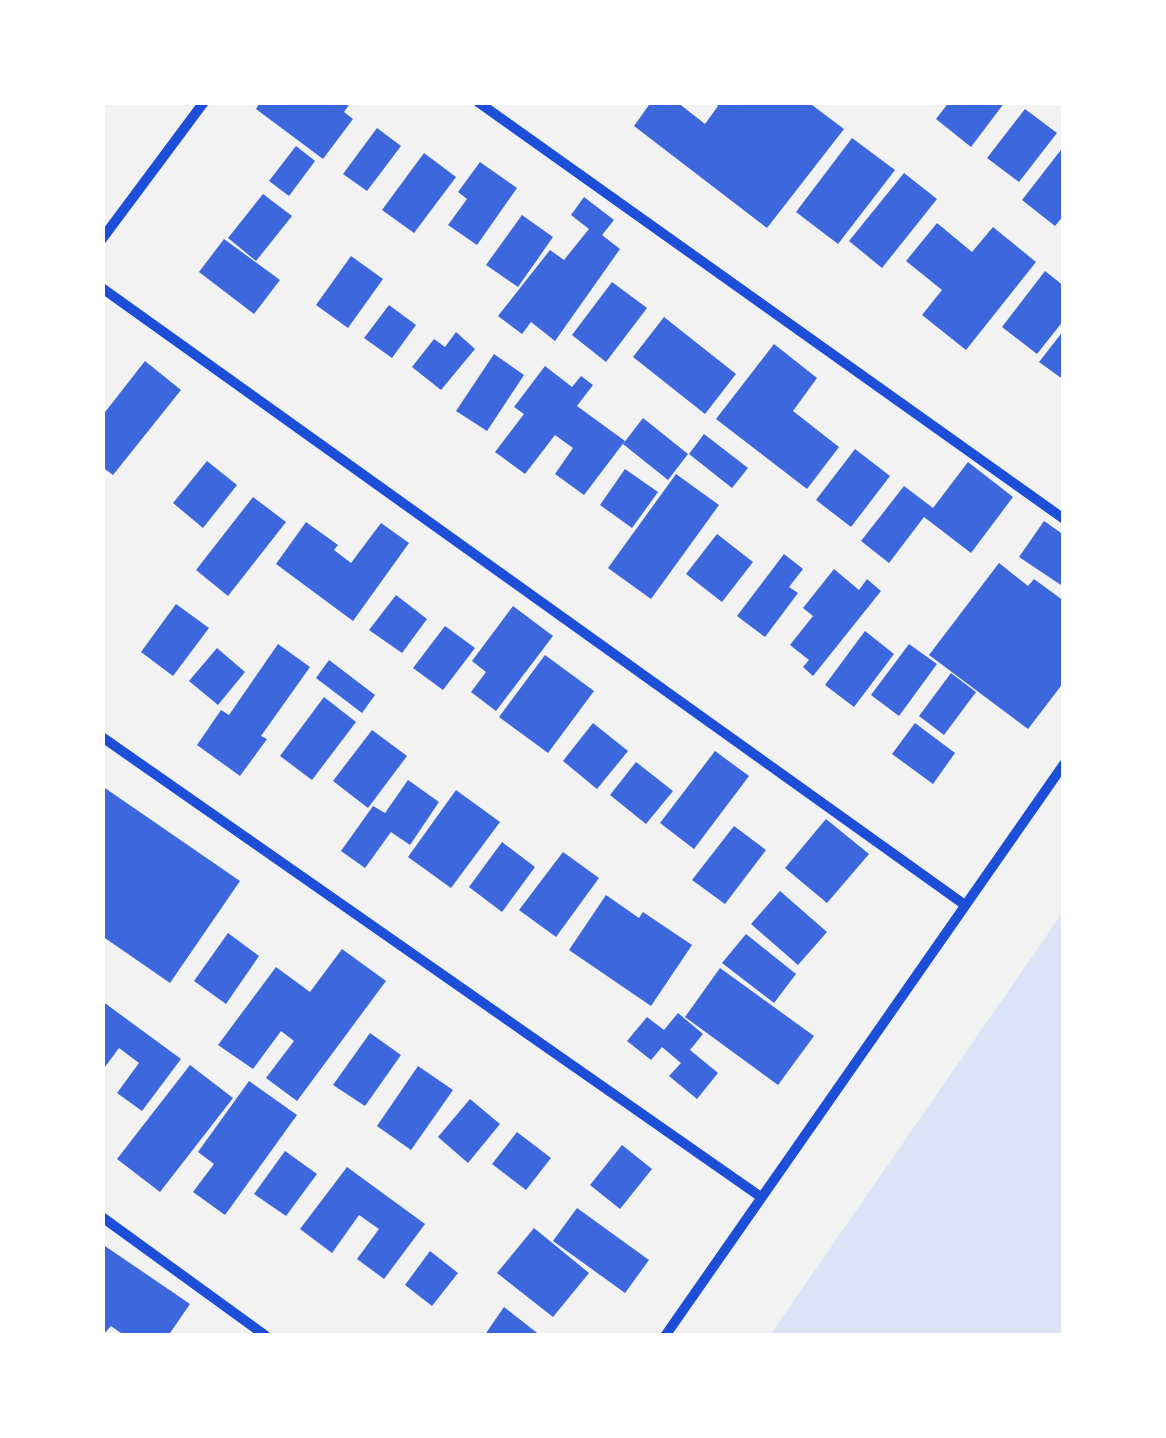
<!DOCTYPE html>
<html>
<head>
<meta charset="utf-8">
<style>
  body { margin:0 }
  #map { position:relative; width:1166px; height:1438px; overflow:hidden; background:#f2f2f2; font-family:"PT Sans Narrow",sans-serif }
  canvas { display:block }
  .frame { position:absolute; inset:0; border:105px solid #fff; pointer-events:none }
</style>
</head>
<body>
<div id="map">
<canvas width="1166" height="1438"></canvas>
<div class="frame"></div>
</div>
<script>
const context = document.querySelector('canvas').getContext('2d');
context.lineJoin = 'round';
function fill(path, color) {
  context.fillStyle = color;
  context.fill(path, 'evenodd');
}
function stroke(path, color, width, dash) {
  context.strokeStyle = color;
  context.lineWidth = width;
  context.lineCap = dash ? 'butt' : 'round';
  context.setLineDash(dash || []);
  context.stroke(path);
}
const green = new Path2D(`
  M1063,912V1335H770Z`);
const building = new Path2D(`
  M260,102H351L344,112L353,119L323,159L256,109Z
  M651,102H677L705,124L718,106L713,102H808L844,129L767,228L634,126Z
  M949,102H1005L971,147L936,119Z
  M1025,109L1057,133L1019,182L987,158Z
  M377,128L401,146L367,191L343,174Z
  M852,138L895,170L838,244L796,212Z
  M296,146L315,161L289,196L269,181Z
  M1064,146V215L1055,226L1022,200Z
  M424,153L456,177L414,233L382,210Z
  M480,162L517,188L477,245L448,225L467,199L458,192Z
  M904,173L937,199L882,268L849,241Z
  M263,194L292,216L256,261L228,238Z
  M584,197L614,220L602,235L620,249L555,341L531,322L522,334L498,316L550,250L564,260L589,229L571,215Z
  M522,215L553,237L518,287L486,265Z
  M937,223L972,252L993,227L1036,262L966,350L922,315L942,290L906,261Z
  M224,239L280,280L254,314L199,272Z
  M351,256L383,279L348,328L316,305Z
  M1045,271L1064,286V320L1037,354L1002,327Z
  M612,282L647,308L606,362L572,335Z
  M389,305L416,325L392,358L364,338Z
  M664,317L736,374L705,414L633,357Z
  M1064,330V380L1039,362Z
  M456,332L475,349L441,390L412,367L434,339L445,347Z
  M774,344L817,378L793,411L839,447L807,489L716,419Z
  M494,354L524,375L487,431L456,411Z
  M145,361L181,390L113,475L102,467V416Z
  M545,366L572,387L581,376L593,385L577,406L625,441L584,495L555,474L573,448L555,435L525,474L495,452L524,414L514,407Z
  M643,418L688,454L668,480L623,444Z
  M704,434L748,468L732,488L689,454Z
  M855,449L890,476L851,527L816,500Z
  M207,461L237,485L203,528L173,503Z
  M968,462L1013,497L971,553L924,517L889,563L861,541L904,486L933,508Z
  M625,469L658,492L632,528L600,505Z
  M676,474L719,505L651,599L608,568Z
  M253,497L286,522L228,596L196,570Z
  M1044,521L1064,535V587L1019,557Z
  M306,522L338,545L334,550L351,563L381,523L409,543L353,621L276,564Z
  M717,534L753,562L722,602L686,574Z
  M784,554L803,569L789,587L798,593L765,637L737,616Z
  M999,563L1028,586L1034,579L1064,601V682L1028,729L929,655Z
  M834,569L859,590L867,579L881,591L813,676L803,667L809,660L790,645L813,616L803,608Z
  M396,595L427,619L402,653L369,630Z
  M176,604L209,628L173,676L141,652Z
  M513,606L553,636L496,711L471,692L486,672L472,661Z
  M445,626L475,648L443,690L413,668Z
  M865,631L894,654L854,707L825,685Z
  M278,644L310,667L261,736L267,739L240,776L197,745L221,710L229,715Z
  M909,644L937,664L899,716L871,695Z
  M217,648L245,672L218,705L189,681Z
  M545,655L594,691L548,753L499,717Z
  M329,660L375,695L362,713L316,678Z
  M951,673L976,692L944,735L919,716Z
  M324,697L356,722L312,780L280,756Z
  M593,723L628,751L597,789L563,761Z
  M915,723L955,753L933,784L892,754Z
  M372,730L407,756L368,808L333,781Z
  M715,751L749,776L694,849L660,823Z
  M636,762L673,791L646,824L610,795Z
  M408,780L439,802L410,845L391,832L365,868L341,851L373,806L385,813Z
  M102,786L240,881L170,983L102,936Z
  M456,790L500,822L451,888L408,857Z
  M826,819L869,854L827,903L785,868Z
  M734,826L766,850L725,904L692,880Z
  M502,842L535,867L502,912L469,887Z
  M563,852L599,878L556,937L519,910Z
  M780,891L827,932L798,965L751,924Z
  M606,895L639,918L643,912L692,945L651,1006L569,950Z
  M228,933L259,956L226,1004L194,981Z
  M746,934L796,974L774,1003L722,963Z
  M342,949L386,981L297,1101L266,1078L294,1041L281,1031L253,1069L218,1045L276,967L310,992Z
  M720,968L814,1036L778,1085L685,1017Z
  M102,1001L181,1059L142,1111L117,1093L139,1063L119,1048L102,1071Z
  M678,1013L703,1034L690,1050L718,1073L697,1099L669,1076L681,1063L662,1047L651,1060L627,1041L647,1017L664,1030Z
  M370,1033L401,1055L365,1106L333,1085Z
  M190,1065L233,1098L160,1192L117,1159Z
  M418,1066L453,1090L411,1150L377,1126Z
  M249,1081L297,1115L225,1215L193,1192L214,1164L198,1152Z
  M470,1099L500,1124L468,1163L438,1137Z
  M517,1132L551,1158L526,1190L492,1164Z
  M622,1145L652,1169L620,1209L590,1185Z
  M285,1151L317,1174L286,1216L254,1194Z
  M347,1167L425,1224L384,1279L357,1259L379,1229L359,1215L332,1253L300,1229Z
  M577,1208L649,1260L625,1293L553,1241Z
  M534,1228L589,1273L553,1317L497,1273Z
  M102,1244L190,1304L168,1336H125L111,1326L102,1336Z
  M430,1251L458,1273L432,1306L405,1285Z
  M504,1307L541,1336H484Z`);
const minor = new Path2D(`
  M478,102L1064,519
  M102,239L204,102
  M102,288L965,905
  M102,737L761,1197
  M102,1217L266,1336
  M665,1336L1064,764`);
fill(green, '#dbe4f7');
fill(building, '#3d67dc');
stroke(minor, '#1d4ed8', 10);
</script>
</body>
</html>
